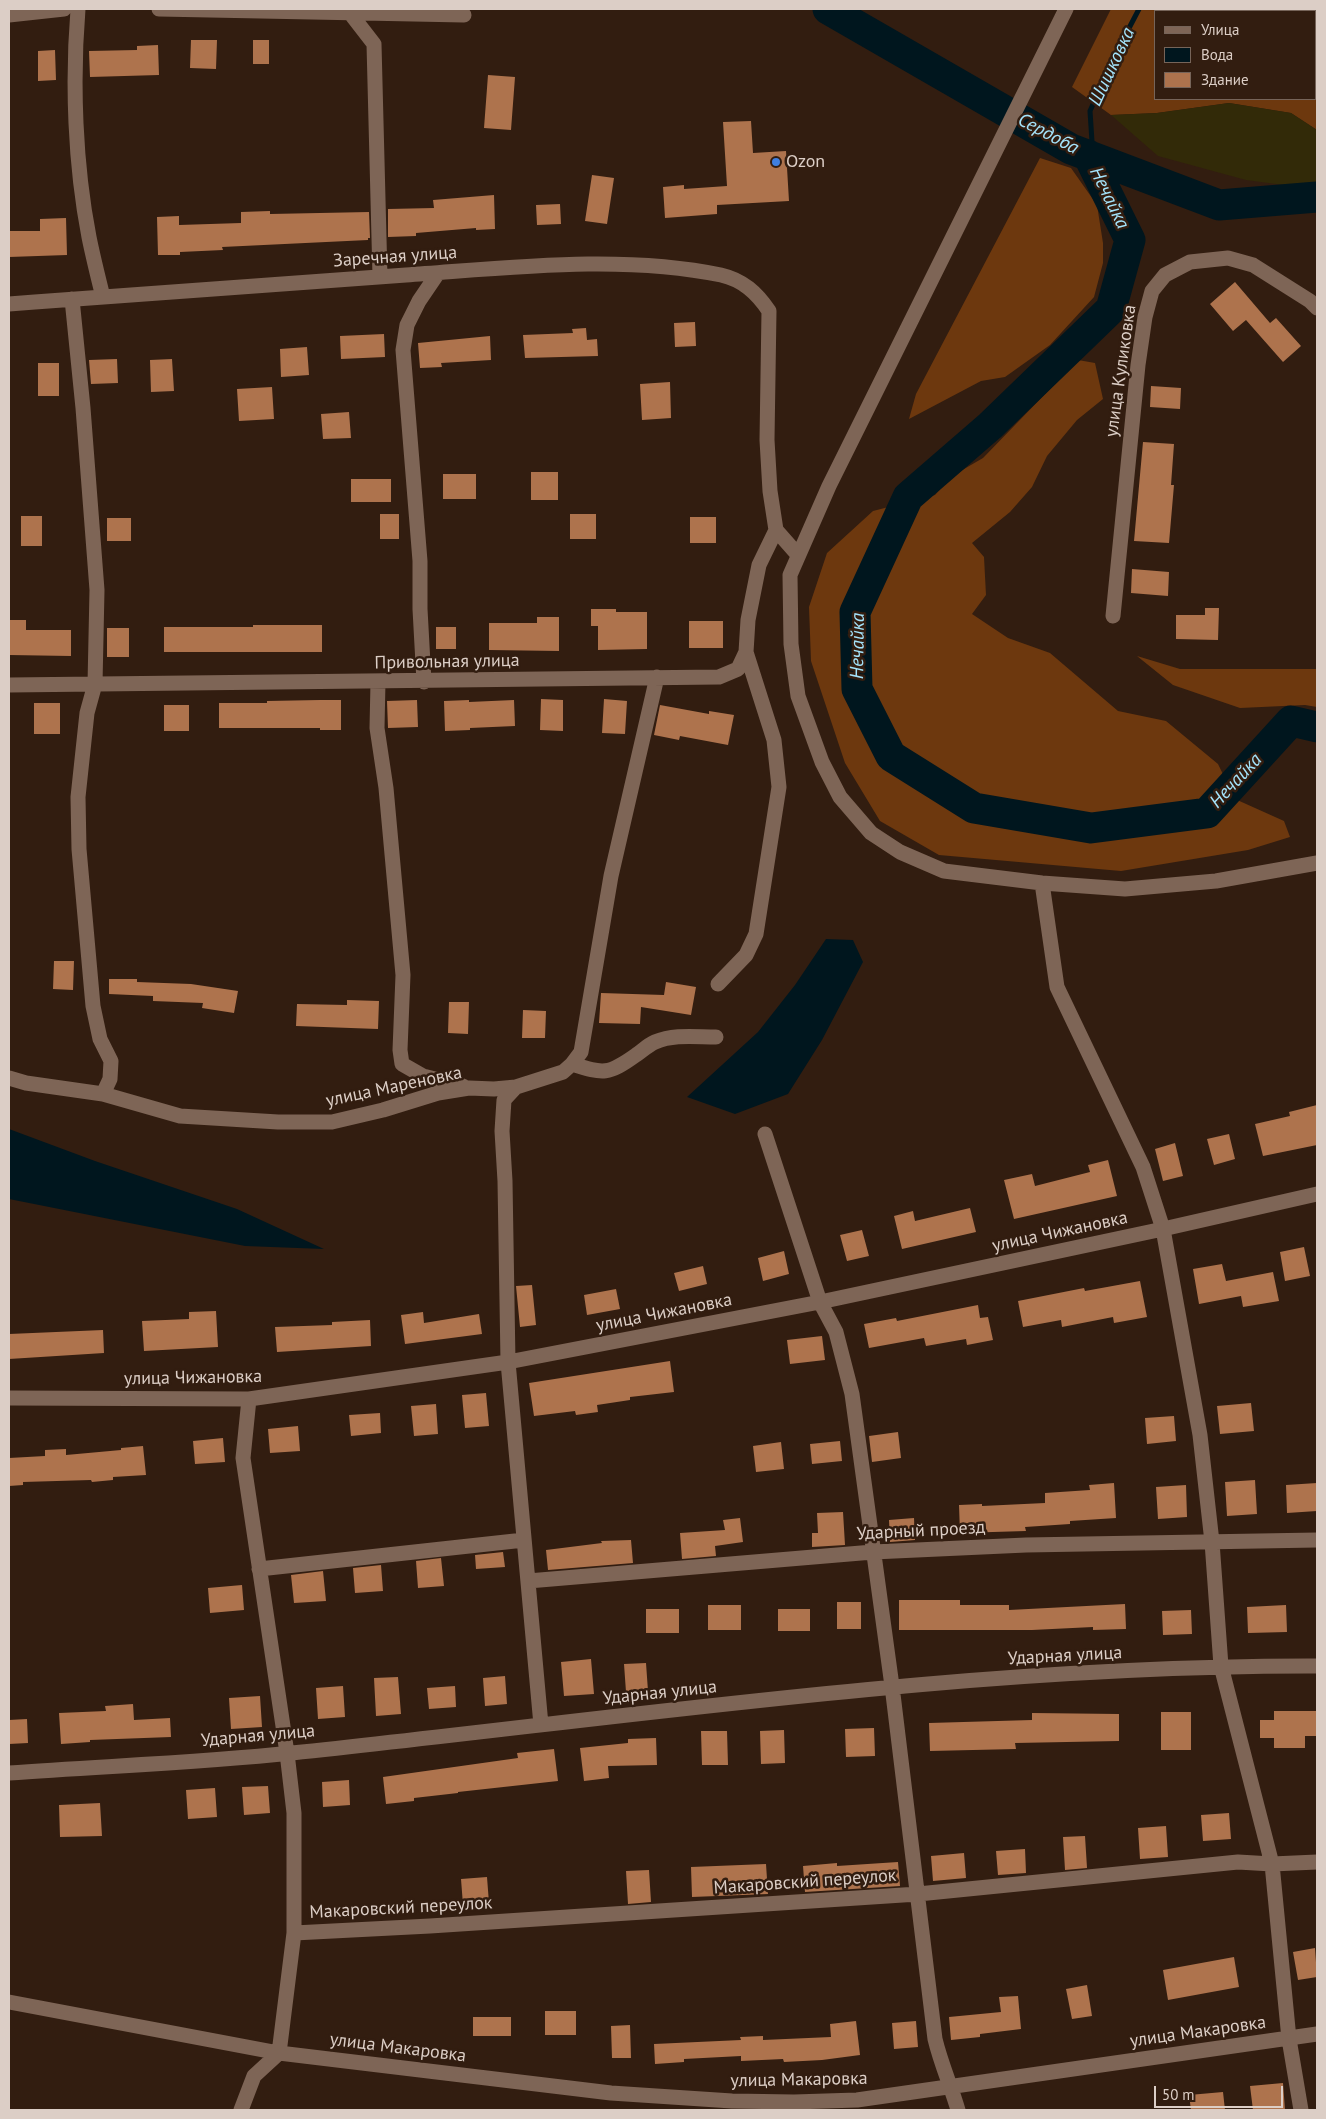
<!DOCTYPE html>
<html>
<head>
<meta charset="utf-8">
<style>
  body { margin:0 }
  #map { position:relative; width:1326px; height:2119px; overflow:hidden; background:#321d10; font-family:"PT Sans",sans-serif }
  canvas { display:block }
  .frame { position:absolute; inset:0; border:10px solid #dccec6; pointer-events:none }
  .legend { position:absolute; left:1154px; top:10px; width:162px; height:90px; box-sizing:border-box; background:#321d10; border:1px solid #766459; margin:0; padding:6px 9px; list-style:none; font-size:15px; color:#dccec6 }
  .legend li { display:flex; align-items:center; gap:10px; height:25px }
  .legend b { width:25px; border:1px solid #766459 }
  .scale { position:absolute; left:1154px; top:2086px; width:129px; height:22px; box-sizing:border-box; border:2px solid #dccec6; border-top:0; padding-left:6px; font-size:15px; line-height:18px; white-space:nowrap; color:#dccec6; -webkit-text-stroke:4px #321d10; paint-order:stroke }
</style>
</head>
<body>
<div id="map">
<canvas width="1326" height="2119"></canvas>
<div class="frame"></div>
<ul class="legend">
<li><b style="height:6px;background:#7e6556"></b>Улица</li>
<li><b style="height:14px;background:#00161e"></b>Вода</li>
<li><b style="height:14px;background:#ae734d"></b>Здание</li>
</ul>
<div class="scale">50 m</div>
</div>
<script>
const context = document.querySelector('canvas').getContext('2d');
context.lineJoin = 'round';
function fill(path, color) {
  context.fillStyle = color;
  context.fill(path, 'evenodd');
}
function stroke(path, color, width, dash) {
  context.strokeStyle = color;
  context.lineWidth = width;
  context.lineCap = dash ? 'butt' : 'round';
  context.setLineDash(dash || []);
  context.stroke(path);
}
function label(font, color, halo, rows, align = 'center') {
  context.font = font + ' "PT Sans",sans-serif';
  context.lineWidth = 5;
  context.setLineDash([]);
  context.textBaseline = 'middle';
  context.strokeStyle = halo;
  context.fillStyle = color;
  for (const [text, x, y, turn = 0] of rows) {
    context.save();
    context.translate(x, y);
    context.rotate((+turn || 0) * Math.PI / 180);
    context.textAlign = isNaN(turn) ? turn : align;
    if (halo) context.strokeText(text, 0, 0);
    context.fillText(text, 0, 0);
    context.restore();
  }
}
const forest = new Path2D(`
  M1111,9H1317V130L1291,113L1229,103L1157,113L1111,115L1072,87ZM1155,11H1315V99H1155Z
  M1040,158L1071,168L1097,205L1103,243V263L1094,297L1050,345L1005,377L981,381L909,419L916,394Z
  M1078,360L1095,363L1103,399L1077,420L1047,456L1032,487L1010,512L972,543L984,557L986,595L972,614L1008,638L1050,653L1118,711L1166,721L1218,764L1235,799L1284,821L1290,837L1248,850L1121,871L939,855L880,821L845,763L811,661L809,607L827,553L873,511L935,495L952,476L983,458Z
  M1137,656L1180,669H1317V707L1305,705L1240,708L1173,685Z`);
const sand = new Path2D(`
  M1229,103L1291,113L1317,130V182L1291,186L1246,180L1158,156L1111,115L1157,113Z`);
const water = new Path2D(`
  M826,939L853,940L863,962L822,1040L788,1094L735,1114L687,1097L758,1032L795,985Z
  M9,1129L95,1161L237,1209L324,1249L245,1246L9,1199Z`);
const stream = new Path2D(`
  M1093,157L1090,111L1115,55L1139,9`);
const river = new Path2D(`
  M828,9L1071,149L1219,205L1317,197
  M1088,155L1130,240L1111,309L990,426L908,497L855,612L857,689L891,756L974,808L1091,828L1207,813L1291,721L1317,727`);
const building = new Path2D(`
  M191,40H217L216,69L190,68Z
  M253,40H269V64H253Z
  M158,45L159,75L90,77L89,51L137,50V46Z
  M55,50L56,80L38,81V51Z
  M488,75L515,77L511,130L484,128Z
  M751,121L753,153L786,151L789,201L717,205V214L665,218L663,187L684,185V189L727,186L723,122Z
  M592,175L614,178L607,224L585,221Z
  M494,195L495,229L476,230V228L416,233V236L388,237V209L434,208L433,200Z
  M560,204L561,224L537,225L536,205Z
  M270,211V214L369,212L370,238H368V240L222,247L223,250L180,252V255H158L157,217L179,216V225L241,223V212Z
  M66,218L67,255L9,257V231H40V219Z
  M1235,282L1270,323L1276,318L1301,346L1283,362L1246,320L1233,331L1210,304Z
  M695,322L696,346L675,347L674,323Z
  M586,328L587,340L597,339L598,356L525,358L523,335L573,333L572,329Z
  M384,334L385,357L341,359L340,336Z
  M490,336L491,360L441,363L442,367L420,368L418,343Z
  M307,347L309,375L281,377L280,349Z
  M117,359L118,383L91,384L89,360Z
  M172,359L174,391L151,392L150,360Z
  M38,363H59V396H38Z
  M670,382L671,418L642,420L640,384Z
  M1151,386L1181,388L1180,409L1150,407Z
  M272,387L274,419L239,421L237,389Z
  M349,412L351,438L323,439L321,414Z
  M1143,442L1174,444L1171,485H1174L1169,543L1134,541Z
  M531,472H558V500H531Z
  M443,474H476V499H443Z
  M351,479H391V502H351Z
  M380,514H399V539H380Z
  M570,514H596V539H570Z
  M21,516H42V546H21Z
  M690,517H716V543H690Z
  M107,518H131V541H107Z
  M1132,569L1169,572L1168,596L1131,593Z
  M1205,608H1219L1218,640L1176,639V615H1205Z
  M591,609H616V612H647V649L598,650V626H591Z
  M537,617H559V651L489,650V623H537Z
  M9,620H26V630H71V656L9,655Z
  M689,621H723V648H689Z
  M253,625H322V652H164V627H253Z
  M436,627H456V649H436Z
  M107,628H129V657H107Z
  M541,699L563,700V731L540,730Z
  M604,699L627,701L625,734L602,733Z
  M320,700H341V730H320V728H219V703H267V701Z
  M417,700L418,727L388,728L387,701Z
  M469,700V702L514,700L515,726L470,728V730L445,731L444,701Z
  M34,703H60V734H34Z
  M164,705H189V731H164Z
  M660,705L709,714V711L734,715L728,745L680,736L679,740L654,735Z
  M54,961H74L73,990L53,989Z
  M109,979H137V982L191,984L238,991L234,1013L202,1008L203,1003L153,1001V996L109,994Z
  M666,982L696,987L691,1015L641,1007L640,1024L599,1023L601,993L664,995Z
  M347,1000L379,1001L378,1029L296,1026L297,1004L347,1005Z
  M449,1002H469L468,1034L448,1033Z
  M523,1010L546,1011L545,1038H522Z
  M1317,1105V1145L1263,1156L1255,1124L1290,1116L1289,1112Z
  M1229,1134L1235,1159L1214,1165L1207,1139Z
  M1175,1143L1183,1176L1163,1181L1155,1149Z
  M1108,1160L1117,1196L1014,1219L1004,1180L1032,1174L1035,1186L1090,1172L1088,1165Z
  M970,1208L976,1232L902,1249L894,1216L913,1211L915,1221Z
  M862,1230L869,1256L847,1261L840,1235Z
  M1304,1247L1310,1276L1285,1281L1280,1252Z
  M784,1251L789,1274L763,1281L758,1258Z
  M1222,1264L1226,1281L1273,1272L1279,1301L1243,1307L1241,1296L1199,1304L1193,1269Z
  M703,1266L707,1284L679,1291L674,1273Z
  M1140,1281L1147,1317L1114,1323L1113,1317L1062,1327L1061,1320L1023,1327L1018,1301L1084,1288L1085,1291Z
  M532,1285L536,1325L520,1327L516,1286Z
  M616,1289L620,1309L587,1315L584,1295Z
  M978,1305L980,1318L988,1317L993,1340L967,1345L966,1339L926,1346L924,1338L869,1348L864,1324L896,1318L897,1321Z
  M216,1311L218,1347L144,1351L142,1321L189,1319V1312Z
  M423,1312L424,1323L479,1314L482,1334L405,1344L401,1315Z
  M370,1320L371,1346L277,1352L275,1327L332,1325V1322Z
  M103,1330L104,1353L9,1359V1334Z
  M822,1336L825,1360L790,1364L787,1340Z
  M670,1361L674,1392L630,1397V1400L597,1405L598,1412L576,1415L575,1411L534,1416L529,1383Z
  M486,1393L489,1426L465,1428L462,1395Z
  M1251,1403L1254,1431L1220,1434L1217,1406Z
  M436,1404L438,1434L414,1436L411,1406Z
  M380,1413L381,1433L351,1436L349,1415Z
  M1174,1416L1176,1441L1147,1444L1145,1418Z
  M298,1426L300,1451L270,1453L268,1429Z
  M898,1432L901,1458L872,1462L869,1436Z
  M223,1438L225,1462L195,1464L193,1441Z
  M840,1441L842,1461L812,1464L810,1444Z
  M781,1442L784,1469L756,1472L753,1446Z
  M143,1446L146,1475L113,1477V1480L92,1482L91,1480L23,1482V1485L9,1486V1458L45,1456V1450L66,1449V1455L121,1450V1448Z
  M1255,1480L1257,1514L1227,1516L1225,1482Z
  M1114,1483L1116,1518L1070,1521V1524L1025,1527L1026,1531L960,1533L959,1505L982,1504V1506L1045,1503V1493L1090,1490L1089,1485Z
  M1317,1483V1511L1287,1513L1286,1485Z
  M1186,1485L1187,1517L1158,1519L1156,1487Z
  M843,1512L845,1545L812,1547V1533H818L817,1513Z
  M740,1518L743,1542L715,1546L716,1556L682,1559L680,1533L725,1530L723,1520Z
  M914,1518L915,1540L890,1542L889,1520Z
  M631,1540L633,1563L548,1570L546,1550L602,1543L601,1541Z
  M503,1552L505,1567L476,1569L475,1555Z
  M441,1558L444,1586L418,1588L416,1561Z
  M381,1565L383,1591L355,1593L353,1568Z
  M323,1571L326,1601L294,1603L291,1575Z
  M242,1585L244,1610L210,1613L208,1588Z
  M899,1600H960V1605H1009V1610L1125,1604L1126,1629L1093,1630V1627L1032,1630H899Z
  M837,1602H861V1629H837Z
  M708,1605H741V1630H708Z
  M1286,1605L1287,1632L1248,1633L1247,1607Z
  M646,1609H679V1633H646Z
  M778,1609H810V1631H778Z
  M1191,1610L1192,1634L1163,1635L1162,1611Z
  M591,1659L594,1694L564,1696L561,1662Z
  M646,1663L648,1691L626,1692L624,1664Z
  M505,1676L507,1704L485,1706L483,1678Z
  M398,1677L401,1714L376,1716L374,1678Z
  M343,1686L345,1717L318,1719L316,1688Z
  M455,1686L456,1707L429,1709L427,1688Z
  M260,1696L262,1727L231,1729L229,1698Z
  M133,1704L134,1720L170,1718L171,1737L90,1740V1742L61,1744L59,1713L106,1711L105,1706Z
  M1274,1711H1317V1736H1305V1748H1274V1738H1260V1720H1274Z
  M1161,1712H1191V1750H1161Z
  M1032,1713L1119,1714V1741L1015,1743L1016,1749L930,1751L929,1723L1032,1720Z
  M27,1719L28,1743L9,1744V1720Z
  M874,1728L875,1756L846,1757L845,1729Z
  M784,1730L785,1763L761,1764L760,1731Z
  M701,1731H727L728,1765H702Z
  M656,1738L657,1765L608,1766L609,1778L584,1781L580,1748L628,1743V1739Z
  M554,1749L558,1781L458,1792V1793L414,1798V1801L386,1804L383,1777L518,1758L517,1753Z
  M349,1780L350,1805L323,1807L322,1782Z
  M268,1786L270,1813L244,1815L242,1787Z
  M215,1788L217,1817L188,1819L186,1790Z
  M100,1803L102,1836L60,1837L59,1805Z
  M1229,1813L1231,1839L1203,1841L1201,1815Z
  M1166,1826L1168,1857L1140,1859L1138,1828Z
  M1085,1836L1087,1868L1065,1870L1063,1837Z
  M1025,1849L1026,1873L998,1875L996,1851Z
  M964,1853L966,1878L933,1881L931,1856Z
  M898,1862L900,1886L805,1892L803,1866L837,1863V1866Z
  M766,1864L768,1894L692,1897L691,1867Z
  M649,1870L651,1902L628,1904L626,1871Z
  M487,1877L489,1903L463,1905L461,1879Z
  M1315,1948L1317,1977L1298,1980L1293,1952Z
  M1234,1957L1239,1987L1168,2000L1163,1970Z
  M1087,1985L1092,2016L1072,2019L1066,1989Z
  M1018,1996L1021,2029L980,2034V2037L951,2040L949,2017L1001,2012L999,1997Z
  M545,2011H576V2035H545Z
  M473,2017H511V2036H473Z
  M856,2021L860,2055L822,2060L784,2062L783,2059L741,2061V2056L684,2059V2062L655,2064L654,2044L741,2040L740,2037L763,2036V2040L831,2037L830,2024Z
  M916,2021L918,2047L894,2049L892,2023Z
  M630,2025L631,2058H612L611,2026Z
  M1283,2083L1285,2110H1253L1250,2086Z
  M1223,2092L1225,2110H1191L1189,2095Z`);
const minor = new Path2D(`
  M78,9C72,82 75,165 89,237C93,257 98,277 103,297
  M159,9L464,15
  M1066,9L829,486L790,575L791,644L798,696L822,762L840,797L871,833L900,852L944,871L1042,883L1125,889L1216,881L1317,863
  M350,13L374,44L380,277
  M9,15L64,9
  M72,299L83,408L97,590L95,684L87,713L78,797L79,849L93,1006L100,1039L111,1061L110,1079L103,1094
  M9,304C141,294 273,285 406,275C507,268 621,254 721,275C743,280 757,293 769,311L767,440L770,491L776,530L798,555
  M1113,616L1138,365L1145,317L1152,291L1165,275L1190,262L1228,258L1253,265L1310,301L1317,308
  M378,682L377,728L386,788L403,975L400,1050L402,1064L423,1076L463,1086
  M424,682L420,609V561L403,350L407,325L419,301L438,273
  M9,685L719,677L738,669L746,652L748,620L759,565L776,530
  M1042,883L1057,987L1143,1167L1163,1229L1200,1435L1212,1542L1221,1666L1272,1864L1289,2039L1301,2110
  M718,984L746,955L756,934L779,787L774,740L746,652
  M572,1064L581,1052L611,876L657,677
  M9,1078L26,1083L103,1094L180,1116L278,1122H332L383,1110L438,1093L469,1088L494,1089L516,1087L563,1072L572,1064C604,1074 608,1075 636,1055C642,1051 648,1045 655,1042C674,1034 695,1037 716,1037
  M516,1087L504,1100L502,1131L505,1181L508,1362L541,1725
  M765,1134L820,1302L836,1332L852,1394L892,1686L935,2039C941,2064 951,2086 958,2110
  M9,1398L249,1399L508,1362L820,1302L1163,1229L1317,1194
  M259,1569L524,1540
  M528,1581L873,1552L1026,1545L1317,1540
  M9,1773C103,1766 198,1763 292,1753C633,1717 974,1665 1317,1666
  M294,1933L430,1926L918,1894L1238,1862L1272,1864L1317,1862
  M9,2002L279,2053L611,2093L732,2101L794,2102L857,2100L1317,2034
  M241,2110L254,2076L279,2053L294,1933V1813L287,1753L243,1458L249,1399`);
const markers = [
  [776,162,5,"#3f7fe0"]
];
const poiNames = [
  ["Ozon",786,162]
];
const streetNames = [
  ["Заречная улица",395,257,-4],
  ["улица Куликовка",1121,371,-82],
  ["Привольная улица",447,662,-1],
  ["улица Мареновка",394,1087,-12],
  ["улица Чижановка",1060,1232,-12],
  ["улица Чижановка",664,1313,-11],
  ["улица Чижановка",193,1378,-1],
  ["Ударный проезд",921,1531,-3],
  ["Ударная улица",1065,1656,-3],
  ["Ударная улица",660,1693,-6],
  ["Ударная улица",258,1736,-5],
  ["Макаровский переулок",805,1882,-4],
  ["Макаровский переулок",401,1908,-3],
  ["улица Макаровка",1198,2032,-8],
  ["улица Макаровка",398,2048,7],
  ["улица Макаровка",799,2080,-1]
];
const waterNames = [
  ["Шишковка",1112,67,-65],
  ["Сердоба",1048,134,28],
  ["Нечайка",1109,198,64],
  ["Нечайка",858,646,-89],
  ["Нечайка",1236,781,-47]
];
fill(forest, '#6d380e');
fill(sand, '#322a08');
fill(water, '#00161e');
stroke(stream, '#00161e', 5);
stroke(river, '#00161e', 31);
fill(building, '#ae734d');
stroke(minor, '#7e6556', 15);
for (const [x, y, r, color] of markers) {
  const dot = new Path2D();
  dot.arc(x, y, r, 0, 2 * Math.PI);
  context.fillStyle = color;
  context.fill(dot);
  stroke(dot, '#321d10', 2);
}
label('18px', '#dccec6', '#321d10', poiNames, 'left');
label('18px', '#dccec6', '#321d10', streetNames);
label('italic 19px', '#a4e4fc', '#321d10', waterNames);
</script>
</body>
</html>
